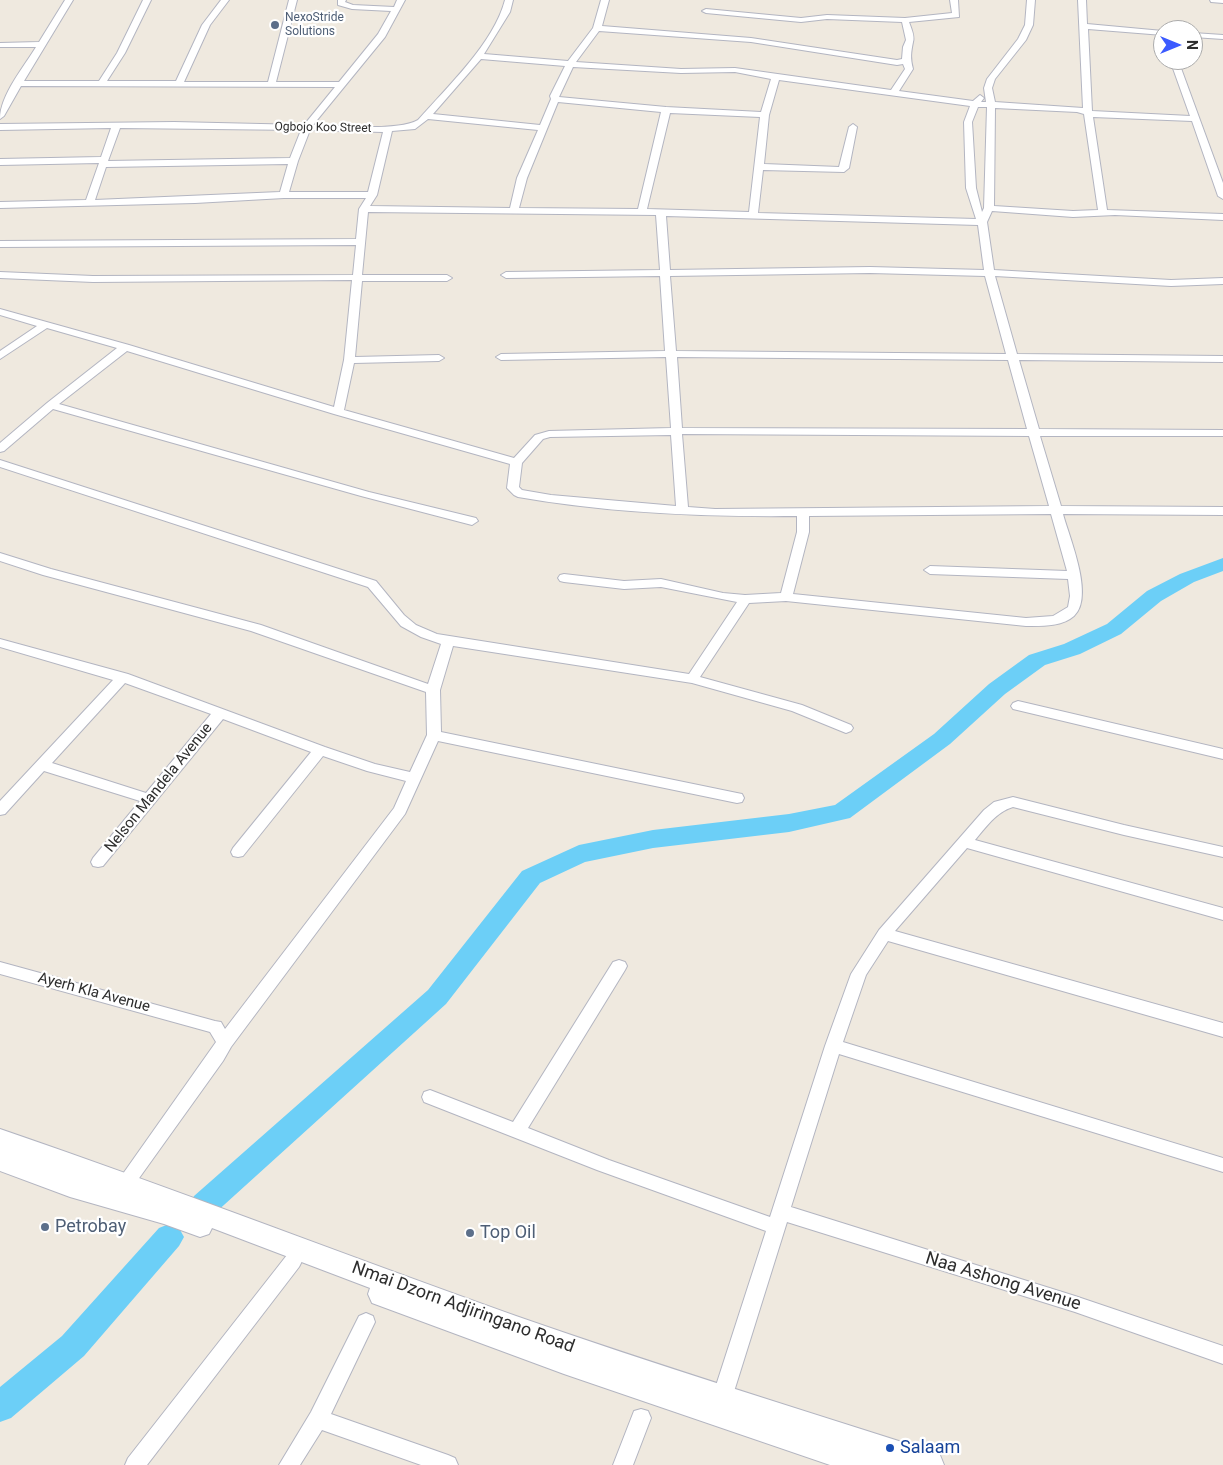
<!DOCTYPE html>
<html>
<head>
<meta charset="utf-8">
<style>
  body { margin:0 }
  #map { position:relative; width:1223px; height:1465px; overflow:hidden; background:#efe9df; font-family:Roboto,sans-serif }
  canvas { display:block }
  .north { position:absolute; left:1153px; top:20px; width:50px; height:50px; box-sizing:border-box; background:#fff; border:1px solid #ababab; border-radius:50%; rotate:90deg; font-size:14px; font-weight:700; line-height:20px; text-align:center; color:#2d2d2d }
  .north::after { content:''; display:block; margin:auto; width:18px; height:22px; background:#3c5bff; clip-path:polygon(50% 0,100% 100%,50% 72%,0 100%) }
</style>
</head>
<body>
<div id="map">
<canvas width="1223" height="1465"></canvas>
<div class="north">N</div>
</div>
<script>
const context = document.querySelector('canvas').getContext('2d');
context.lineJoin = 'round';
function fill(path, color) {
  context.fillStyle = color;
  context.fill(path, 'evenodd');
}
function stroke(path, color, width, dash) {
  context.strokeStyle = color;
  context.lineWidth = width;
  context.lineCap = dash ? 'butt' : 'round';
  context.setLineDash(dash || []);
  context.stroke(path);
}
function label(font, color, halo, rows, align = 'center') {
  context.font = font + ' Roboto,sans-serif';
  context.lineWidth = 4.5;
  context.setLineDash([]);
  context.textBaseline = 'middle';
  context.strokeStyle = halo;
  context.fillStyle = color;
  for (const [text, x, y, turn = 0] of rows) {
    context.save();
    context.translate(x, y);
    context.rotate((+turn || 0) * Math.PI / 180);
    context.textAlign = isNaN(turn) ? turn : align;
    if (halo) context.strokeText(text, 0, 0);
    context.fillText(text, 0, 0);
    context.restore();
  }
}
const river = new Path2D(`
  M1223,558V571L1194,582L1161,601L1121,634L1080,654L1045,665L1005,694L950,744L850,818L789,832L653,848L585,862L540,883L446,1004L214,1214L204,1218L194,1214L190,1205L194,1196L428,990L522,871L579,845L653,830L789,814L835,805L934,734L989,684L1029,655L1064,644L1107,624L1147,591L1180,574Z
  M169,1224L179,1228L184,1237L179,1246L84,1356L11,1418L0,1422V1387L62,1336L159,1228Z`);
const minor = new Path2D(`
  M65,0H73L24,81H99L117,53L143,0H151L125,53L107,81H176L202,25L221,0H229L210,25L184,82H268L289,0H297L276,82H339L378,34L391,11L352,9L338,5V0H346L345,2L353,5L394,7L397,0H405L385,37L313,125C339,125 396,132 418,120C447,87 494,43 505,0H513L510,12L484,54L568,61L593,28L601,0H609L602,26L751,38L897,60L902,59L903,47L906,40L902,22L827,19L801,22L706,13L702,11L706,9L801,18L827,15L905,18L952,13L950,0H958L959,17L909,22C911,28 915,36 913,42C911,52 910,58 913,69L899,91L973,101L980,95L984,98L981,102H986L984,88L987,79L1018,39L1025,25L1027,0H1035L1033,25L1026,40L995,79L992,88L995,102L1083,108L1078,0H1086L1087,24L1163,31V35L1088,29L1092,111L1190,116L1170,60H1178L1223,183V199L1218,196L1192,121L1093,117L1107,210L1223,214V220L1115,215L1073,217L992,211L987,222L994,270L1171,280L1223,278V284L1171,286L995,276L1017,354L1223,356V362L1019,360L1039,429L1223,430V436H1040L1061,506L1223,507V515L1063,514C1069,537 1095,597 1074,616C1062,627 1041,626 1026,626L786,601L749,603L700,677L802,705L851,725L853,728L851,731L846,733L792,711L692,683L453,646L440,690L441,732L737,793L742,794L744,798L742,802L737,803L438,741L405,814L231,1047L223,1061L132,1188L126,1191L120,1188L117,1183L120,1178L216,1042L210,1032L0,974V962L215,1021L221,1022L225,1029L394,808L406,781L367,771L323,756L243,856L238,857L233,856L231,852L233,848L311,752L223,719L103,866L98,867L93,866L91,862L93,858L140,801L44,771L5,814L0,815V801L113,680L0,647V639L128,674L325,747L375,764L410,772L427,735L426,692L251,631L43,575L0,561V553L51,569L261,625L428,684L441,644L421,637L401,626L368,587L0,467V460L376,581L404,615L416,625L437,634L689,674L737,602L661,587L624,589L564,582L560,581L558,578L560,575L564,574L624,581L661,579L723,593L745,595L781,593L797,532V516C705,517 608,513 518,497L514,495L507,488L510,464L334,414L127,351L59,404L369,492L476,518L478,521L472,525L361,496L53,409L4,451L0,452V443L47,403L117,348L47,328L0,359V351L37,326L0,315V309L129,345L334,407L344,360L352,280L93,282L0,278V272L93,276L353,275L356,245L0,247V241L356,239L359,209L366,198H284L195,203L0,208V202L86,200L99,163L0,165V159L101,157L111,128L0,130V124L174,122L304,125L335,87L21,86L4,116L0,119C0,95 24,67 36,47H0V43L39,42ZM599,31L751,42L897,65L903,64L905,69L891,90L735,68L681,69L576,62ZM481,59L565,66L550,96L551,99L540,125L433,114ZM573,67L681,73L735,72L771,79L761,112L666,107L559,97ZM779,80L970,106L964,122L966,188L976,219L758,213L763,170L844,172L849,168L857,127L853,124L849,127L839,167L764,164L769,115ZM558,102L661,112L638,209L519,208L527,178ZM978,107H987L984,208L982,212L976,188L972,122ZM995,108L1077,112L1084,114L1098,210L1073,211L994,206ZM670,113L760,117L749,212L647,209ZM428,119L538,130L517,178L510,208L370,206L377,195L392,131L415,129ZM120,128L301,130L290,158L108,161ZM310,130L383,132L368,192H289L298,161ZM288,164L280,192L95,200L106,167ZM368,212L656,215L660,270L506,272L501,275L506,278L660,276L665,351L501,354L496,357L501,360L666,357L671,428L549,431L535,435L514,458L344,410L354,363L439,361L444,358L439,355L355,357L362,281H447L452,278L447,275H362ZM666,216L978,225L984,270L870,267L670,270ZM870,273L985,276L1006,354L676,351L670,276ZM677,357L1008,360L1027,429L682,428ZM682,434L1029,436L1049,506L715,509L688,507ZM671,435L676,506L551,495L522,490L519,487L522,463L543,439L550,437ZM1051,514L1067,571L930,566L924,570L930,574L1068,579L1070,596L1068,607L1053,616L1026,618L793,594L809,532V516ZM125,683L211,714L146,793L52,763Z
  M1210,0H1223V3L1211,2Z
  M1193,33L1223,35V39L1193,37Z
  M1018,701L1223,749V759L1013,709L1011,706L1013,703Z
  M1013,797L1124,825L1223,847V857L1124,835L1013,807C996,812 986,827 975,840L1223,908V920L967,848L895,931L1223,1023V1037L888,941L866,975L843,1042L1223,1158V1172L839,1054L791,1207L1075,1296L1223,1346V1364L1075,1312L787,1222L732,1398L729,1405L722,1407L715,1405L712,1398L766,1231L597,1170L424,1102L422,1097L424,1092L430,1090L513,1122L613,962L619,960L625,962L627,966L625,970L528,1128L609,1160L770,1217L825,1046L851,974L879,930L984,810L994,802Z
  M293,1253L299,1255L302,1261L299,1267L147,1465H125L128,1458L287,1255Z
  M366,1313L373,1316L375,1322L331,1414L448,1455L455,1458L458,1465H421L322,1430L300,1465H279L311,1412L359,1316Z
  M641,1409L648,1411L651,1418L633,1465H613L634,1411Z`);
const secondary = new Path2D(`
  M0,1129C173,1188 344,1255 516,1316C653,1364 792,1407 930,1451L940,1455L944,1465H830L564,1374L372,1303L368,1294L370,1288L212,1228L209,1234L200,1237L164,1224L70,1197L0,1171Z`);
const markers = [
  [275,25,5,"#5c6f8a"],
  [45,1227,5,"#5c6f8a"],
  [470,1233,5,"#5c6f8a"],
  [890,1448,5,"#1a4fb4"]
];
const farServicenames = [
  ["NexoStride",285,18],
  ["Solutions",285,32]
];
const farStreetnames = [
  ["Ogbojo Koo Street",323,128,1]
];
const streetNames = [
  ["Nelson Mandela Avenue",159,788,-51],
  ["Ayerh Kla Avenue",94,993,15]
];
const nearServicenames = [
  ["Petrobay",55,1227],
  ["Top Oil",480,1233]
];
const nearStreetnames = [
  ["Naa Ashong Avenue",1003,1282,17],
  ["Nmai Dzorn Adjiringano Road",463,1308,20]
];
const nearTransitnames = [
  ["Salaam",900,1448]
];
fill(river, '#6ccff7');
stroke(minor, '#b3b5c1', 2);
stroke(secondary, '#b3b5c1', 2);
fill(minor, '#fff');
fill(secondary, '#fff');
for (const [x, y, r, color] of markers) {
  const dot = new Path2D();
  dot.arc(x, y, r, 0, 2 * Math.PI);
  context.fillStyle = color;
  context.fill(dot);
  stroke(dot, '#fff', 2);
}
label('12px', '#4e5e75', '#fff', farServicenames, 'left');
label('12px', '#2d2d2d', '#fff', farStreetnames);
label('15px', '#2d2d2d', '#fff', streetNames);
label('18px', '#4e5e75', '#fff', nearServicenames, 'left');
label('18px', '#2d2d2d', '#fff', nearStreetnames);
label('18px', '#164399', '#fff', nearTransitnames, 'left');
</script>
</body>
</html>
